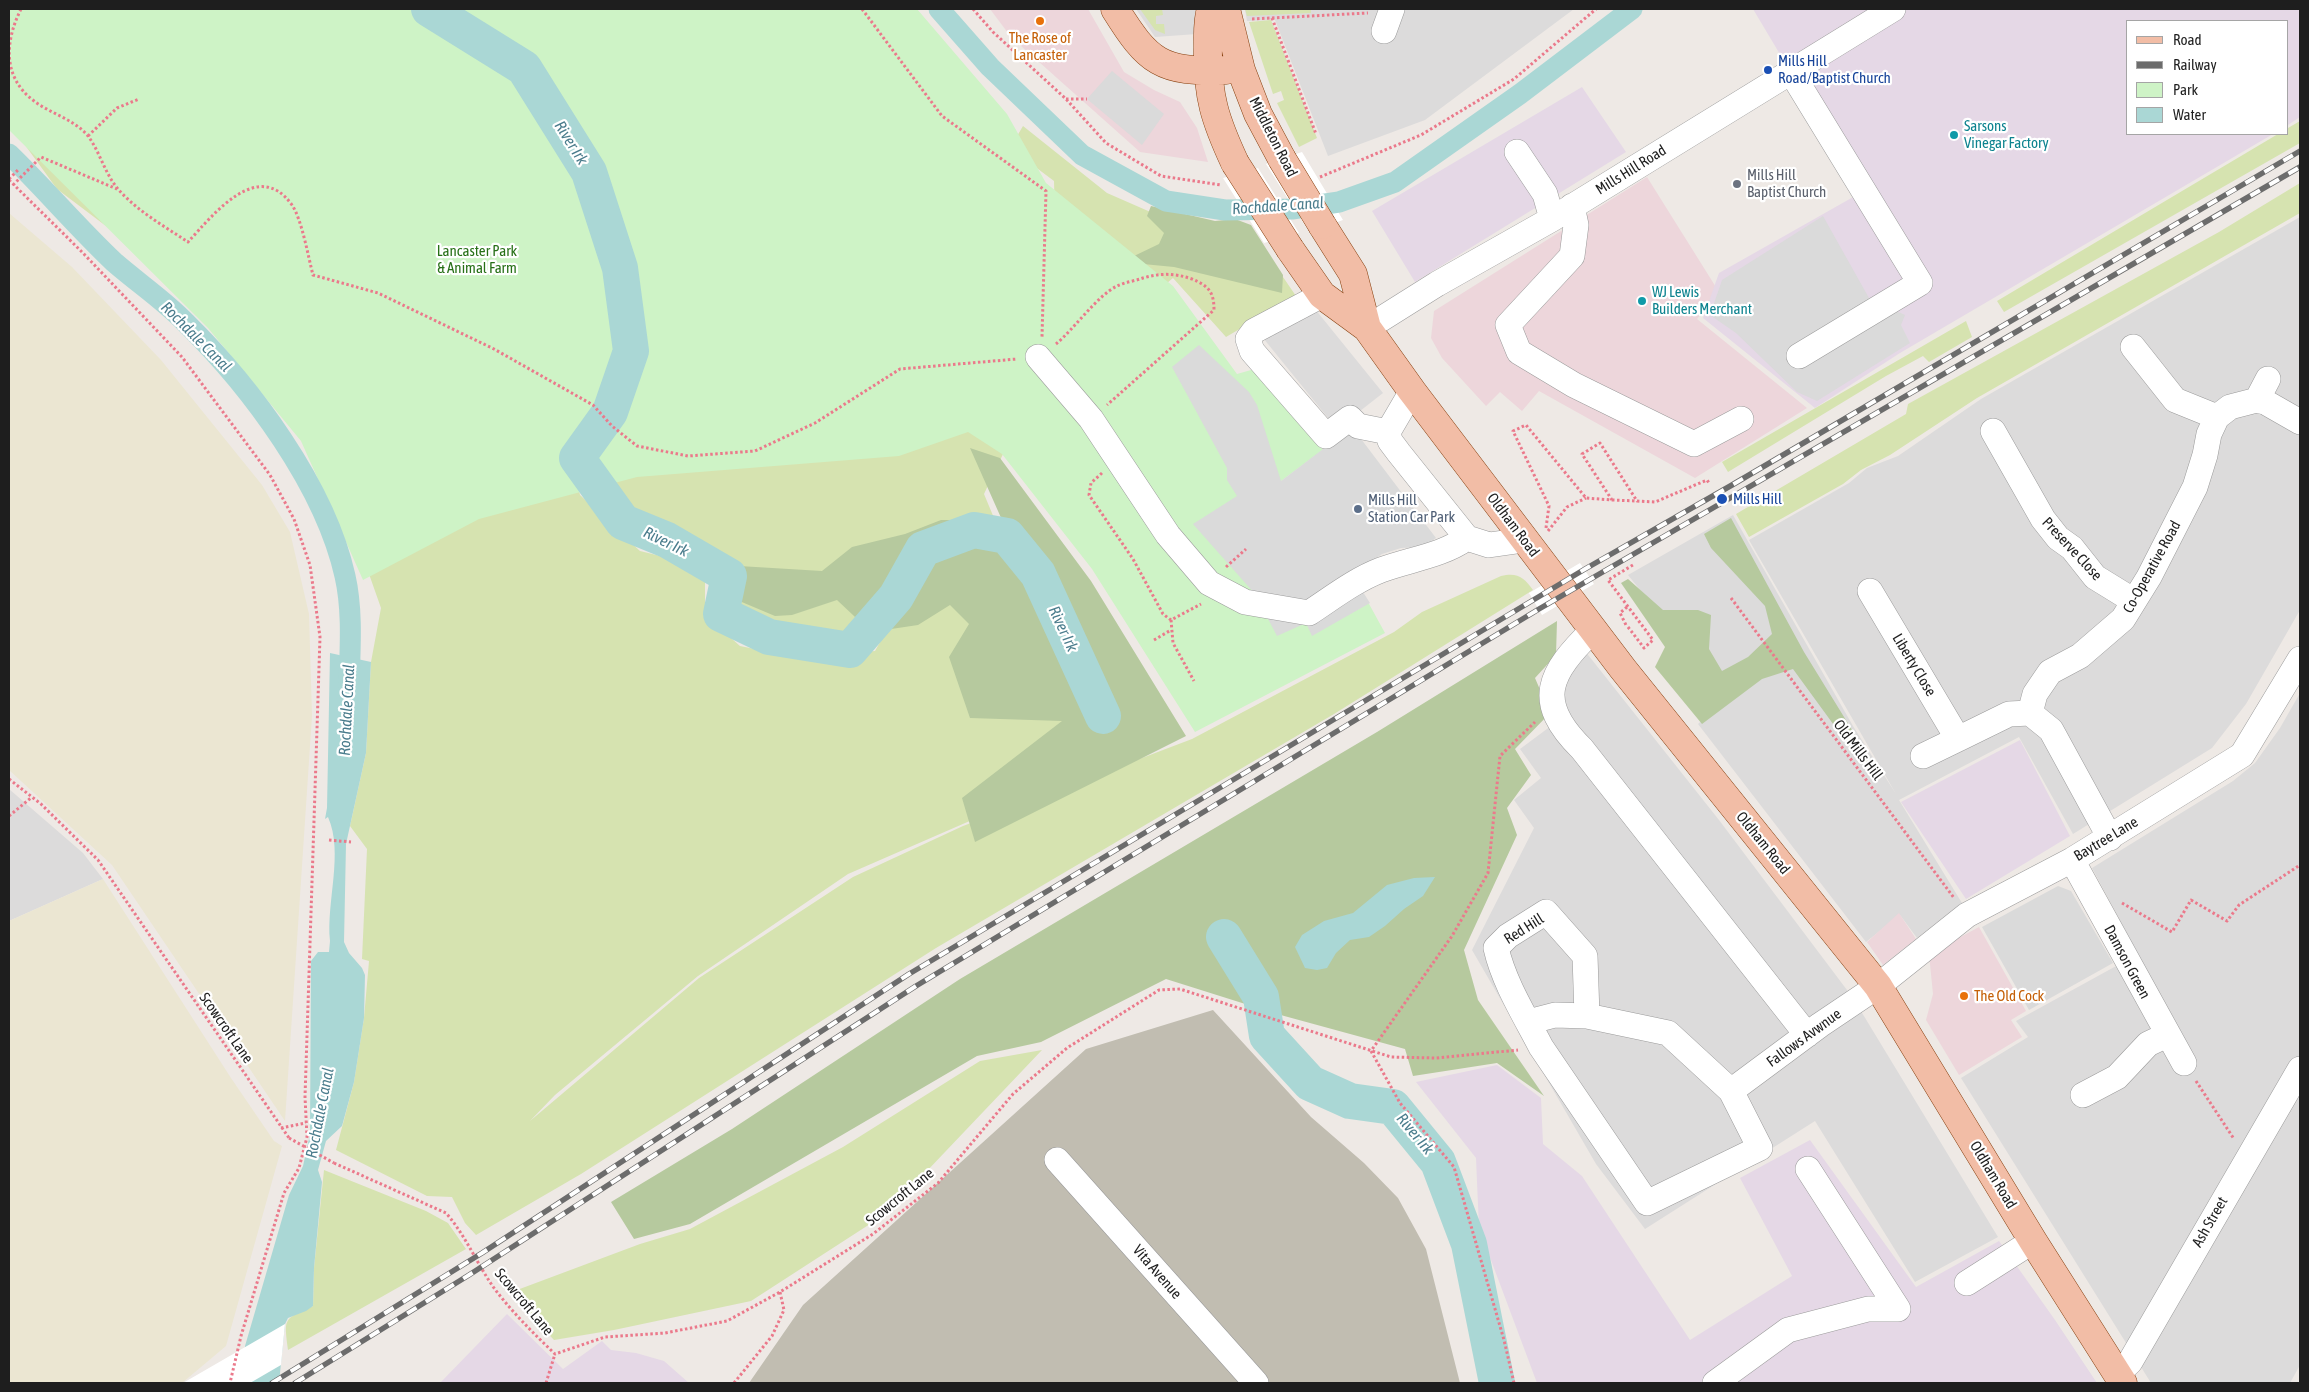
<!DOCTYPE html>
<html>
<head>
<meta charset="utf-8">
<style>
  body { margin:0 }
  #map { position:relative; width:2309px; height:1392px; overflow:hidden; background:#eee9e5; font-family:"Asap Condensed",sans-serif }
  canvas { display:block }
  .frame { position:absolute; inset:0; border:10px solid #1e1e1e; pointer-events:none }
  .legend { position:absolute; left:2126px; top:20px; width:162px; height:115px; box-sizing:border-box; background:#fff; border:1px solid #a5a5a5; margin:0; padding:6px 9px; list-style:none; font-size:15px; color:#1e1e1e }
  .legend li { display:flex; align-items:center; gap:10px; height:25px }
  .legend b { width:25px; border:1px solid #a5a5a5 }
</style>
</head>
<body>
<div id="map">
<canvas width="2309" height="1392"></canvas>
<div class="frame"></div>
<ul class="legend">
<li><b style="height:6px;background:#f2bda6"></b>Road</li>
<li><b style="height:6px;background:#6c6c6c"></b>Railway</li>
<li><b style="height:14px;background:#cef3c6"></b>Park</li>
<li><b style="height:14px;background:#aad7d5"></b>Water</li>
</ul>
</div>
<script>
const context = document.querySelector('canvas').getContext('2d');
context.lineJoin = 'round';
function fill(path, color) {
  context.fillStyle = color;
  context.fill(path, 'evenodd');
}
function stroke(path, color, width, dash) {
  context.strokeStyle = color;
  context.lineWidth = width;
  context.lineCap = dash ? 'butt' : 'round';
  context.setLineDash(dash || []);
  context.stroke(path);
}
function label(font, color, halo, rows, align = 'center') {
  context.font = font + ' "Asap Condensed",sans-serif';
  context.lineWidth = 4.5;
  context.setLineDash([]);
  context.textBaseline = 'middle';
  context.strokeStyle = halo;
  context.fillStyle = color;
  for (const [text, x, y, turn = 0] of rows) {
    context.save();
    context.translate(x, y);
    context.rotate((+turn || 0) * Math.PI / 180);
    context.textAlign = isNaN(turn) ? turn : align;
    if (halo) context.strokeText(text, 0, 0);
    context.fillText(text, 0, 0);
    context.restore();
  }
}
const residential = new Path2D(`
  M1136,9H1195L1197,34L1155,37Z
  M1245,9H1574L1425,120L1328,156L1275,20L1247,21Z
  M2300,217V610L2246,704L2212,748L2073,834L2019,737L1899,800L1962,903L1917,938L1900,915L1866,942L1698,724L1727,697L1628,575L1733,515L1853,726L1896,794L1749,540L1849,483L1867,468L1898,456L1981,399Z
  M1315,309L1383,393L1337,429L1259,333Z
  M1581,646L1719,820L1853,998L1998,1237L1915,1282L1815,1121L1645,1229L1596,1164L1472,950L1534,828L1514,800L1541,778L1520,749L1559,720L1546,689Z
  M2300,693V1365L2290,1383H2151L1961,1078L2028,1037L2016,1021L2138,954L2092,868L2233,781L2255,763L2280,728Z
  M9,789L83,853L103,879L9,921Z`);
const commercial = new Path2D(`
  M990,9H1088L1124,72L1154,90L1180,102L1197,128L1208,162L1140,152L1011,37Z
  M1647,177L1719,292L1697,319L1807,408L1695,478L1539,391L1522,411L1500,392L1486,406L1442,358L1431,338L1434,311Z
  M1899,913L1916,939L1883,965L1867,942Z
  M1979,927L2026,1011L2011,1020L2022,1037L1959,1075L1926,1020L1933,994L1929,954Z`);
const industrial = new Path2D(`
  M1753,9H2300V117L2288,125V21H2128V134H2273L1900,353L1815,408L1703,318L1719,273L1862,192Z
  M1582,87L1626,152L1415,282L1372,211Z
  M2020,740L2070,836L1966,899L1901,802Z
  M1497,1065L1541,1098L1543,1144L1582,1176L1690,1340L1792,1276L1740,1178L1810,1140L1916,1287L1999,1241L2055,1320L2097,1383H1537L1479,1228L1476,1158L1416,1082Z
  M507,1314L563,1369L602,1341L611,1350L636,1353L664,1361L689,1383H440Z`);
const construction = new Path2D(`
  M1213,1010L1311,1117L1364,1163L1398,1198L1426,1249L1460,1383H749L803,1305L1086,1049Z`);
const farmland = new Path2D(`
  M9,213L72,267L161,360L262,485L290,532L309,614L312,716L285,1121L112,865L9,770Z
  M103,879L231,1078L274,1141L282,1146L226,1346L182,1383H9V921Z`);
const grass = new Path2D(`
  M9,9H413L569,445L580,495L640,551L689,563L705,582V615L740,646L799,658L875,651L918,575L1119,756L848,874L698,976L555,1095L530,1121L699,978L853,877L963,826L1192,739L1394,632L1422,612L1501,576C1517,572 1524,577 1533,590L1334,714L936,948L581,1174L476,1235L465,1223L452,1197L427,1196L336,1150L354,1082L364,1018L369,961L362,959L367,849L350,826L366,753L371,662L381,608L339,489L192,291L57,189L9,123Z
  M1140,9H1162L1163,15L1156,16V24H1164L1165,34L1155,30Z
  M1245,9H1311V13L1247,16Z
  M1271,20L1317,138L1299,147L1277,103L1284,100L1281,91L1273,94L1249,22Z
  M2300,121V143L2004,312L1997,301L2278,134H2288V128Z
  M1023,126L1107,193L1187,228L1259,242L1296,296L1226,337L1173,278L1067,367L1058,349L1054,181L1010,148Z
  M2300,183V213L1977,398L1890,455L1861,470L1843,484L1749,537L1736,514L1906,414L1908,404L2219,232Z
  M1966,321L1972,337L1929,362L1923,356L1886,376L1728,472L1722,462Z
  M1033,391L984,494L994,518L912,548L870,618L841,640L770,633L731,611L732,573L674,535L640,524L623,515L584,456Z
  M1042,1050L887,1213L751,1301L614,1330L554,1340L509,1293L640,1244L690,1229L843,1147L980,1061Z
  M324,1170L426,1211L448,1223L466,1249L288,1350C284,1317 283,1320 313,1306L314,1268Z`);
const forest = new Path2D(`
  M1151,206L1215,221L1235,219L1251,225L1283,275L1282,293L1174,267L1143,264L1134,256L1159,244L1164,233L1147,216Z
  M970,448L1000,458L1091,581L1186,736L975,842L962,798L1062,721L970,718L949,657L969,624L950,605L918,625L871,632L837,600L792,615L775,616L737,600L739,566L822,571L852,547L905,534L941,520H1002Z
  M1731,518L1804,652L1873,764L1863,765L1793,669L1762,679L1702,724L1655,667L1665,647L1621,583L1628,579L1663,610H1698L1711,615L1709,649L1722,671L1748,657L1772,634L1765,606L1711,548L1704,534Z
  M1557,621L1556,655L1535,678L1550,713L1515,749L1531,775L1507,808L1517,835L1464,950L1478,1000L1544,1096L1497,1063L1413,1076L1405,1049L1277,1014L1166,979L1041,1042L977,1056L690,1224L634,1239L611,1202L732,1129L960,979L1377,732Z`);
const park = new Path2D(`
  M9,9H917L1007,114L1046,183L1173,286L1237,374L1258,368L1323,450L1281,481L1357,582L1385,633L1195,732L1092,569L1002,454L968,432L899,456L637,477L479,519L363,580L301,441L208,328L9,130Z`);
const parking = new Path2D(`
  M1112,71L1164,114L1142,145L1087,99Z
  M1823,216L1869,298L1905,315L1901,325L1910,343L1817,401L1797,392L1736,333L1710,315L1722,280Z
  M1199,345L1249,392L1257,405L1281,481L1352,427L1436,538L1424,547L1401,548L1382,554L1352,575L1370,603L1312,636L1306,623L1277,636L1255,594L1193,524L1237,496L1227,480V468L1172,367Z
  M2058,886L2071,891L2113,963L2029,1010L1982,927Z`);
const water = new Path2D(`
  M330,653L371,662L366,753L346,844L344,942L349,953L362,968L365,975L364,1018L354,1082L342,1126L326,1141L318,1170L322,1182L314,1268L313,1306L306,1311L288,1318L285,1324L279,1383H243L245,1346L289,1195L303,1166L310,1134L311,961L318,952H329L330,941C326,902 344,853 328,817L325,819L327,808Z
  M1435,877L1423,896L1404,909L1385,926L1369,937L1350,940L1336,953L1327,968L1317,970L1305,968L1295,947L1302,935L1324,921L1353,913L1387,885L1414,878Z`);
const pier = new Path2D(`
  M1302,152L1343,220L1309,232L1266,164Z
  M1258,168L1299,233L1264,243L1223,178Z
  M1580,563L1594,584L1542,615L1529,593Z
  M285,1324L281,1365L250,1383H183Z`);
const canal = new Path2D(`
  M939,9L990,67L1082,155L1166,201L1225,210L1292,209L1339,202L1395,182L1520,94L1632,9
  M9,154C45,189 77,227 114,262C138,283 164,300 186,323C251,387 325,486 345,576C353,611 350,650 349,685`);
const river = new Path2D(`
  M429,9L524,68L589,172L620,268L631,351L610,412L577,458L623,522L667,540L729,576L721,614L769,637L850,650L896,597L923,549L974,530L1007,536L1038,574L1103,716
  M1224,937L1261,997L1267,1036L1310,1083L1350,1101L1393,1107L1438,1162L1469,1244L1497,1383`);
const path = new Path2D(`
  M21,9C5,41 2,77 34,101C51,114 74,119 88,136C100,152 105,174 118,189C137,211 164,226 188,242C213,215 258,157 292,205C302,220 308,256 313,275L378,293L494,349L593,405L612,426L637,446L688,456L755,451L815,423L900,369L1017,359
  M862,9L942,116L1046,191L1042,337
  M973,9L993,32L1066,99L1106,143L1161,176L1221,185
  M1272,18L1316,134
  M1252,19L1368,13
  M1066,99H1087
  M88,136L117,108L139,99
  M1320,177L1421,135L1514,79L1596,9
  M9,179L18,170
  M9,180L82,252L182,357L270,475L294,519L310,565L320,637L305,1097L307,1137L299,1168L284,1193L241,1336L230,1383
  M13,185L41,157L117,189
  M1056,344C1075,328 1097,296 1117,286C1125,282 1135,281 1143,278C1160,273 1175,273 1192,279C1208,286 1214,291 1214,310L1107,405
  M1102,473L1091,483L1089,495L1133,559L1163,614L1171,620L1201,604
  M1612,500L1637,501
  M1546,528L1549,506L1513,431L1526,425L1586,498L1612,500L1582,454L1600,443L1637,501L1655,502L1707,480L1709,483
  M1548,531L1567,507L1586,498
  M1226,567L1246,549
  M1731,598L1954,898
  M1627,607L1620,613L1627,627
  M1171,620L1173,643L1194,681
  M1628,627L1644,648L1653,640L1608,580L1633,565
  M1154,640L1171,630
  M9,779L41,804L98,860L289,1138
  M9,816L32,797
  M329,840L351,842
  M2122,903L2172,932L2191,900L2227,921L2239,905L2300,865
  M2196,1081L2234,1139
  M281,1128L306,1123
  M334,1163L446,1213C466,1236 477,1264 494,1288C512,1312 533,1333 555,1354L605,1337L665,1333L727,1321L780,1292L873,1234L938,1183L1013,1094L1067,1048L1159,990L1180,989L1391,1057L1436,1058L1518,1050
  M546,1383L555,1354
  M734,1383L772,1336L784,1310L780,1292
  M1514,1383L1504,1340L1454,1167L1400,1103L1371,1051L1452,936L1488,873L1500,756L1535,722`);
const minor = new Path2D(`
  M1384,31L1392,9
  M1791,72L1920,283L1799,356
  M1517,152L1545,194L1552,219
  M1572,206L1576,225L1572,256L1508,325L1519,352L1574,385L1694,444L1741,419
  M1322,295L1254,331L1248,339L1252,351L1326,436L1350,418L1358,426L1388,432
  M1367,328L1437,284L1552,219L1893,9
  M2133,347L2175,400L2217,417
  M1038,357L1091,419L1168,535L1209,583L1245,602L1309,613C1332,598 1355,580 1381,570C1411,559 1441,556 1467,538
  M1412,391L1388,432L1390,441L1399,453L1467,538L1489,545L1524,540
  M2257,400L2268,379
  M1993,431L2043,519L2058,538L2072,548L2095,577L2134,601
  M1870,591L1958,739L2009,714L2030,713
  M1593,630C1549,673 1533,701 1582,749L1807,1035
  M1923,756L1958,739
  M2110,838L2051,730L2030,713L2035,694L2050,672L2080,656L2123,619L2149,577L2195,487L2205,455L2209,434L2217,417L2230,407L2257,400L2265,402L2300,422
  M2072,860L2184,1063
  M1528,1022L1555,1015L1587,1016L1668,1033L1731,1091L1760,1148L1647,1203L1541,1047C1525,1016 1504,983 1496,948L1508,936L1546,912L1585,956L1587,1016
  M1731,1091L1820,1025L1878,986L1967,915L2072,860L2242,755L2300,659
  M2083,1095L2117,1077L2148,1044L2167,1035
  M1057,1160L1256,1383
  M1967,1283L2033,1241
  M2117,1374L2130,1362L2300,1069
  M1715,1383L1788,1330L1868,1309H1898L1808,1169`);
const major = new Path2D(`
  M1115,9C1148,62 1161,73 1226,70
  M1211,9C1207,22 1208,34 1208,47C1207,96 1215,120 1235,163
  M1226,9L1241,70L1258,114L1282,159
  M1322,225L1353,274L1367,328
  M1290,249L1322,295L1367,328L1412,391L1623,669L1878,986L2033,1241L2123,1383`);
const rail = new Path2D(`
  M272,1383L482,1253L909,974L1585,569L1732,485L2300,151
  M295,1383L469,1275L916,986L1539,609L2300,167`);
const pathBridge = new Path2D(`
  M289,1138L334,1163`);
const majorBridge = new Path2D(`
  M1282,159L1322,225
  M1235,163L1290,249`);
const markers = [
  [1040,21,5,"#e8710a"],
  [1768,70,5,"#1a4fb4"],
  [1954,135,5,"#0f9aa8"],
  [1737,184,5,"#6b7280"],
  [1642,301,5,"#0f9aa8"],
  [1722,499,6,"#1a4fb4"],
  [1358,509,5,"#5c6f8a"],
  [1964,996,5,"#e8710a"]
];
const foodNames = [
  ["The Rose of",1040,38],
  ["Lancaster",1040,55],
  ["The Old Cock",1974,996,"left"]
];
const transitNames = [
  ["Mills Hill",1778,61],
  ["Road/Baptist Church",1778,78],
  ["Mills Hill",1733,499]
];
const cultureNames = [
  ["Sarsons",1964,126],
  ["Vinegar Factory",1964,143],
  ["WJ Lewis",1652,292],
  ["Builders Merchant",1652,309]
];
const streetNames = [
  ["Middleton Road",1273,137,63],
  ["Mills Hill Road",1631,170,-32],
  ["Oldham Road",1513,525,53],
  ["Preserve Close",2072,549,47],
  ["Co-Operative Road",2152,567,-61],
  ["Liberty Close",1914,665,59],
  ["Old Mills Hill",1858,750,53],
  ["Baytree Lane",2106,839,-31],
  ["Oldham Road",1763,843,51],
  ["Red Hill",1524,929,-32],
  ["Damson Green",2127,962,62],
  ["Scowcroft Lane",226,1028,55],
  ["Fallows Avwnue",1804,1038,-36],
  ["Oldham Road",1993,1175,59],
  ["Scowcroft Lane",900,1197,-39],
  ["Ash Street",2210,1222,-60],
  ["Vita Avenue",1157,1272,49],
  ["Scowcroft Lane",524,1302,50]
];
const worshipNames = [
  ["Mills Hill",1747,175],
  ["Baptist Church",1747,192]
];
const parkNames = [
  ["Lancaster Park",477,251],
  ["& Animal Farm",477,268]
];
const serviceNames = [
  ["Mills Hill",1368,500],
  ["Station Car Park",1368,517]
];
const waterNames = [
  ["River Irk",571,143,58],
  ["Rochdale Canal",1278,206,-4],
  ["Rochdale Canal",196,337,45],
  ["River Irk",666,542,26],
  ["River Irk",1063,629,65],
  ["Rochdale Canal",347,710,-87],
  ["Rochdale Canal",320,1113,-79],
  ["River Irk",1415,1134,50]
];
fill(residential, '#dcdbdb');
fill(commercial, '#edd6db');
fill(industrial, '#e5d8e6');
fill(construction, '#c1bdb1');
fill(farmland, '#ebe6d2');
fill(grass, '#d6e3b0');
fill(forest, '#b6c99e');
fill(park, '#cef3c6');
fill(parking, '#dadada');
fill(water, '#aad7d5');
fill(pier, '#fff');
stroke(canal, '#aad7d5', 21);
stroke(river, '#aad7d5', 36);
stroke(minor, '#9b9b9b', 26);
stroke(major, '#884110', 29);
stroke(path, '#eb798b', 3, [2.5, 2.5]);
stroke(minor, '#fff', 25);
stroke(major, '#f2bda6', 28);
stroke(rail, '#6c6c6c', 5.5);
stroke(rail, '#fff', 4, [11]);
stroke(majorBridge, '#884110', 29, []);
stroke(pathBridge, '#eb798b', 3, [2.5, 2.5]);
stroke(majorBridge, '#f2bda6', 28);
for (const [x, y, r, color] of markers) {
  const dot = new Path2D();
  dot.arc(x, y, r, 0, 2 * Math.PI);
  context.fillStyle = color;
  context.fill(dot);
  stroke(dot, '#fff', 2);
}
label('15px', '#c56008', '#fff', foodNames);
label('15px', '#164399', '#fff', transitNames, 'left');
label('15px', '#0d838f', '#fff', cultureNames, 'left');
label('15px', '#1e1e1e', '#fff', streetNames);
label('15px', '#5b616d', '#fff', worshipNames, 'left');
label('15px', '#277017', '#fff', parkNames);
label('15px', '#4e5e75', '#fff', serviceNames, 'left');
label('italic 16px', '#4b7d8d', '#fff', waterNames);
</script>
</body>
</html>
